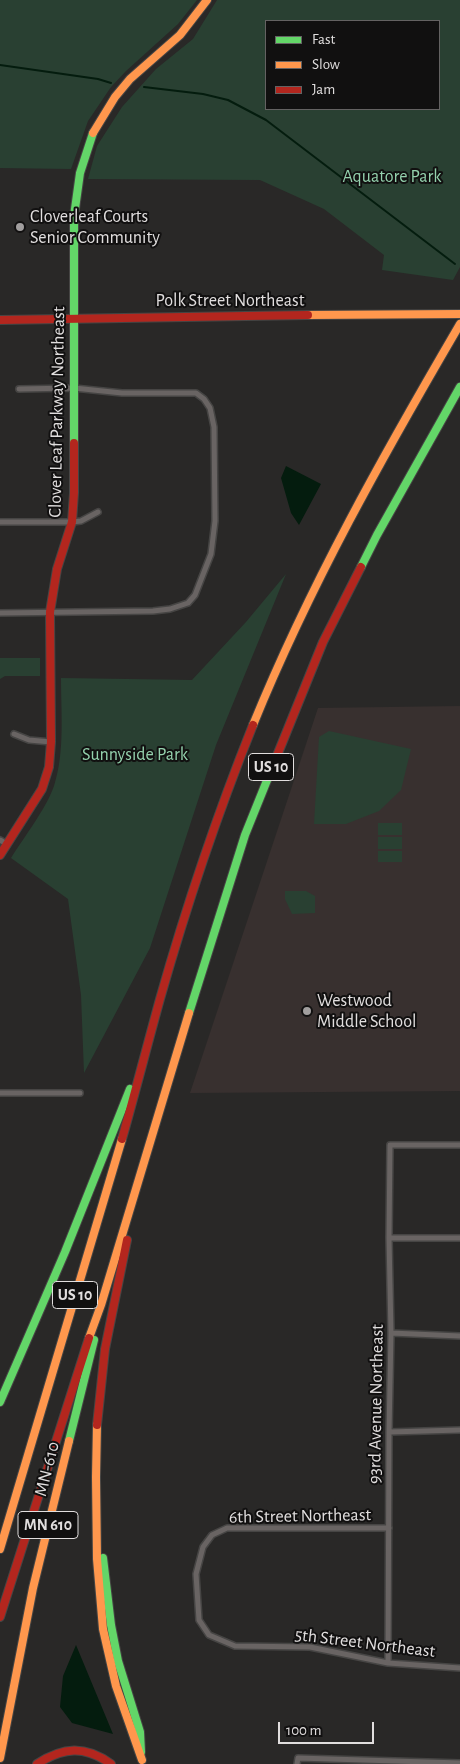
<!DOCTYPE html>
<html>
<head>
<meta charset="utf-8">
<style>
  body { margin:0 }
  #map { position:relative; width:460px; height:1764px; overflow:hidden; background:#292827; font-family:"Alegreya Sans",sans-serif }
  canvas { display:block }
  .legend { position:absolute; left:265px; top:20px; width:175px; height:90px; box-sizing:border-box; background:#111010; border:1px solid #646262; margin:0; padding:6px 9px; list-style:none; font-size:15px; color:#e1dede }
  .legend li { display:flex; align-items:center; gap:10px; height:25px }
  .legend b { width:25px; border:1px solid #646262 }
  .scale { position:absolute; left:278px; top:1722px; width:96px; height:22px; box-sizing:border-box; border:2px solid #e1dede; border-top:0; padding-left:6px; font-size:15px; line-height:18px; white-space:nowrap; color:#e1dede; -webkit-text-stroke:4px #111010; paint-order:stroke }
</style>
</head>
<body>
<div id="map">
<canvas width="460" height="1764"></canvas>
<ul class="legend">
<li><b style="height:6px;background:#63d668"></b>Fast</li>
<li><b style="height:6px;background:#ff974d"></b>Slow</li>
<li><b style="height:6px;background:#b3261e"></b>Jam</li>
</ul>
<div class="scale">100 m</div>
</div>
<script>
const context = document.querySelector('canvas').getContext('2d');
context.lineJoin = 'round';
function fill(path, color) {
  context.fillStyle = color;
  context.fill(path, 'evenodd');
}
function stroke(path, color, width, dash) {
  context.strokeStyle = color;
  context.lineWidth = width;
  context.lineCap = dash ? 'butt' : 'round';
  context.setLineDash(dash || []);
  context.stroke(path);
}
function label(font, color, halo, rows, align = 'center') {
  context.font = font + ' "Alegreya Sans",sans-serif';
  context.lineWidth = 4;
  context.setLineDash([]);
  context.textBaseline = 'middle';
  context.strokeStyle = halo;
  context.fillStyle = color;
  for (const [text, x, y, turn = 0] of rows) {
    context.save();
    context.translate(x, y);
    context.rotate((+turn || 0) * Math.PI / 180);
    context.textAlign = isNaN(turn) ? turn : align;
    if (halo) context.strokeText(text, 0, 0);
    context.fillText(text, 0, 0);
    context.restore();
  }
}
const built = new Path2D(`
  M460,706V1091L190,1093L318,708Z`);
const green = new Path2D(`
  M0,0H197L178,24L126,71L111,87L88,121L71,169L0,168Z
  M217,0H460V267L453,280L382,270L384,255L324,209L260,180L88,179L97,146L122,107L156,69L193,39ZM266,21H439V109H266Z
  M286,574L216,745L150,948L84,1073L81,995L68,899L11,858C24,837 46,809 54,786C65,752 61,713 61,678L192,680L246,622Z
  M0,658H40V676H5L0,679Z
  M329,731L411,749L401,790L379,811L346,824H314L319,737Z
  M378,823H402V835H378Z
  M378,837H402V849H378Z
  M378,851H402V862H378Z
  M285,891H306L315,896V913L292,914L285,899Z`);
const water = new Path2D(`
  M286,466L321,484L299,525L291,513L281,478Z
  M76,1645L113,1734L72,1723L60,1707L63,1676Z`);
const stream = new Path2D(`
  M0,65L98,79L111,83
  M144,87L203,94L228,100L266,120L455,264`);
const street = new Path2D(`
  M0,522H72L81,521L98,512
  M0,613L153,611L170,609L188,603L195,595L211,554L215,521L214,427L210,408L204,399L196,393H122L74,388L19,389
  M14,734L29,740L51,742
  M0,840L7,844
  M0,1093H80
  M389,1238H460
  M391,1333L460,1336
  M389,1432L460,1430
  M389,1528H227L212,1535L203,1547L196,1574L199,1620L209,1635L235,1646L310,1647L388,1663L460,1668
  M388,1663L389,1432L391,1333L389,1238L390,1145H460
  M297,1764L298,1758L460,1763`);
const fast = new Path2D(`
  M74,443V216L80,173L93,133
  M361,567L377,535L460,387
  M189,1013L245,835L274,763
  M0,1402L65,1252L130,1089
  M69,1441L94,1340
  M103,1558L111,1625L118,1661L140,1732L141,1752`);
const slow = new Path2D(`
  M93,133L115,97L130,79L180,35L207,0
  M308,315L460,314
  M253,725C310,585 384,454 460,324
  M89,1338L101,1305L189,1013
  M97,1425L96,1477L97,1559L103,1629L116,1686L142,1760
  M0,1549L122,1139
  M0,1758L33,1588L69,1441`);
const jam = new Path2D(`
  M0,320L308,315
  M274,763L323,642L361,567
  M0,855L42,789L49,767L51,742L50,612L57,569L72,522L74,493V443
  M122,1139C135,1093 147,1046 160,999C186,907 217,815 253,725
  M97,1425L105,1349L127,1240
  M0,1617L89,1338
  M37,1764C63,1747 85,1745 111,1764`);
const markers = [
  [20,227,5,"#a19e9e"],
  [307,1011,5,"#a19e9e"]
];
const shields = [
  [271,767,45],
  [75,1295,45],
  [48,1525,60]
];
const shieldNames = [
  ["US 10",271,767],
  ["US 10",75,1295],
  ["MN 610",48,1525]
];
const parkNames = [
  ["Aquatore Park",392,177],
  ["Sunnyside Park",135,755]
];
const poiNames = [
  ["Cloverleaf Courts",30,217],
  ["Senior Community",30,238],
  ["Westwood",317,1001],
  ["Middle School",317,1022]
];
const streetNames = [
  ["Polk Street Northeast",230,301],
  ["Clover Leaf Parkway Northeast",57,412,-89],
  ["93rd Avenue Northeast",376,1404,-89],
  ["MN-610",47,1469,-76],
  ["6th Street Northeast",300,1516,-1],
  ["5th Street Northeast",365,1643,7]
];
fill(built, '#38302f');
fill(green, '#294032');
fill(water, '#041c0e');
stroke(stream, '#041c0e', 2);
stroke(street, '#464544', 8);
stroke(fast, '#464544', 10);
stroke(slow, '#464544', 10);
stroke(jam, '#464544', 10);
stroke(street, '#696463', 5);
stroke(fast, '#63d668', 8);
stroke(slow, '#ff974d', 8);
stroke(jam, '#b3261e', 8);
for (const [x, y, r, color] of markers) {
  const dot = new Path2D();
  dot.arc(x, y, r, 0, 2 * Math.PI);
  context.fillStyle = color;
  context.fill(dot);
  stroke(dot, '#111010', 2);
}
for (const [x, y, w] of shields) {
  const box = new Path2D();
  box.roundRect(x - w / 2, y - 13.5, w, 27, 4);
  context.fillStyle = '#111010';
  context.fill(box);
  stroke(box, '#e1dede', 1);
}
label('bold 16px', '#e1dede', null, shieldNames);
label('18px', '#94d1ad', '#111010', parkNames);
label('18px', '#e1dede', '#111010', poiNames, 'left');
label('18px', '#e1dede', '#111010', streetNames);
</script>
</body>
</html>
